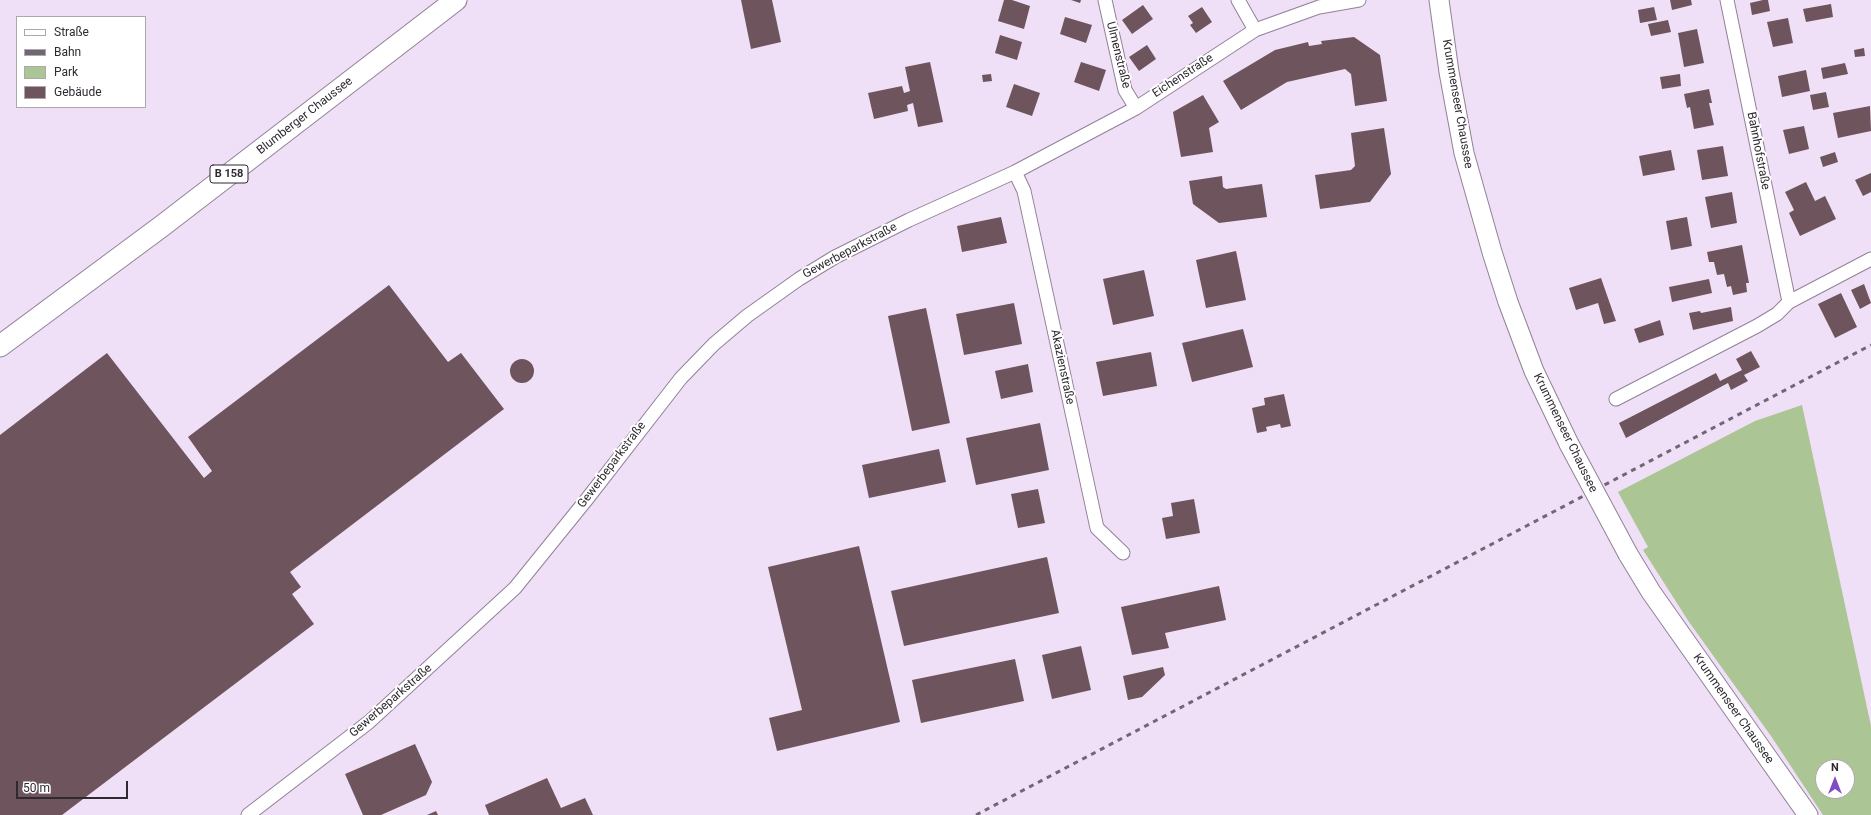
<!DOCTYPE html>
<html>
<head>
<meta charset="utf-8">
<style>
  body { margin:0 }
  #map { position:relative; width:1871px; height:815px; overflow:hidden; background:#f0e0f7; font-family:Roboto,sans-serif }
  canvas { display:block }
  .legend { position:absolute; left:16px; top:16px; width:130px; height:92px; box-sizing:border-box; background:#fff; border:1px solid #aca9ad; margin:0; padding:5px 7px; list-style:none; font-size:12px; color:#2f2931 }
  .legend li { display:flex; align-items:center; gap:8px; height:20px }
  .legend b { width:20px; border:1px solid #aca9ad }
  .north { position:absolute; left:1815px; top:759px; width:40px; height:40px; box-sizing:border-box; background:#fff; border:1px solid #aca9ad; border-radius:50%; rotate:0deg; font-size:11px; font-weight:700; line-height:16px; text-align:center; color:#2f2931 }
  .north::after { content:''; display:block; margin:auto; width:14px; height:18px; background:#7f4dc5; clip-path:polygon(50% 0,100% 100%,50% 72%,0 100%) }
  .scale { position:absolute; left:16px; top:781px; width:112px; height:18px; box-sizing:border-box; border:2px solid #2f2931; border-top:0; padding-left:5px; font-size:12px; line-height:14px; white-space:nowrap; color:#2f2931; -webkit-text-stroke:3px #fff; paint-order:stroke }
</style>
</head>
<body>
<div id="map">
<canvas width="1871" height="815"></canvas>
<ul class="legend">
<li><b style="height:5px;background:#fff"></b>Straße</li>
<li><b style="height:5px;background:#716774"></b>Bahn</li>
<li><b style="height:11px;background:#acc594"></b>Park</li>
<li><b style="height:11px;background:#6e545c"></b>Gebäude</li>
</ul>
<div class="north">N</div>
<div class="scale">50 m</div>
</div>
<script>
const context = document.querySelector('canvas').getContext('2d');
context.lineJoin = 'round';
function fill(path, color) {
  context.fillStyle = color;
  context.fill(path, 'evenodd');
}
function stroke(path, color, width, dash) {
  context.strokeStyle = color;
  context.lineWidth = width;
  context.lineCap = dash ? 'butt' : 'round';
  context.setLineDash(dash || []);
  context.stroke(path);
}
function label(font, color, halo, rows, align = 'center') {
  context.font = font + ' Roboto,sans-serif';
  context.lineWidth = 4;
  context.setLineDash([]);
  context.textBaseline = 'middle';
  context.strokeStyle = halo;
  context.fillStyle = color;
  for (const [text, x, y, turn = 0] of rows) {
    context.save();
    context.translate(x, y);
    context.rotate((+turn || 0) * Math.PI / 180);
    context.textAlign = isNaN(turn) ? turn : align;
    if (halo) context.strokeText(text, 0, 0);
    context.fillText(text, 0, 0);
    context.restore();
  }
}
const green = new Path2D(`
  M1802,405L1871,726V815H1823L1771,736L1689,622L1643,550L1648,547L1618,492L1755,421ZM1823,767H1847V791H1823Z`);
const building = new Path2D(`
  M741,0H772L781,42L751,49Z
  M1004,0H1012L1030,6L1024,29L998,21Z
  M1071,0H1081L1080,3Z
  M1670,0H1691L1692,5L1672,10Z
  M1763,0H1768L1770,11L1752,15L1750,3Z
  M1831,4L1833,17L1806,22L1803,9Z
  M1143,5L1153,19L1132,34L1122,20Z
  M1202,7L1212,22L1196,33L1190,25L1193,23L1188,16Z
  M1654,7L1657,20L1640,23L1638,10Z
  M1065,17L1092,25L1086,43L1060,34Z
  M1788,18L1793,43L1773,47L1767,22Z
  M1668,20L1671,32L1651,36L1648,24Z
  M1697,29L1704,63L1684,67L1678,33Z
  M1000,35L1022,42L1017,60L995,53Z
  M1354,37L1380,55L1387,101L1355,106L1351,74L1345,69L1287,82L1241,110L1223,81L1275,50L1308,42L1309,46L1322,44L1321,41Z
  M1147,45L1156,59L1139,71L1129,57Z
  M1864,48L1865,56L1855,57L1854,50Z
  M930,62L943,122L918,127L913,103L907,105L908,111L874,119L868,93L902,86L904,93L910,91L905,67Z
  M1081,62L1106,70L1099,91L1074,82Z
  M1845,63L1848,74L1823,79L1821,68Z
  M1806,70L1810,91L1782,97L1778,76Z
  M991,74L992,81L983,82L982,75Z
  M1680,74L1681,86L1662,89L1660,77Z
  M1014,84L1040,93L1032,116L1006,107Z
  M1709,89L1712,103H1709L1714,125L1694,129L1690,107L1687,108L1684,94Z
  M1826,92L1829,107L1813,110L1810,95Z
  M1203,95L1219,122L1209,128L1213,152L1181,157L1173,112Z
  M1870,106L1871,131L1838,138L1833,113Z
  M1804,126L1809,149L1789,154L1783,130Z
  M1384,128L1391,174L1370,202L1320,209L1315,175L1351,170L1355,166L1351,133Z
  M1723,146L1728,176L1702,180L1697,150Z
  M1671,150L1675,170L1643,176L1639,156Z
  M1835,152L1838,162L1823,167L1820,157Z
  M1871,173V192L1863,196L1855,180Z
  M1222,176L1223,187L1226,189L1262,184L1267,217L1219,223L1193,204L1189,181Z
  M1806,182L1815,201L1825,196L1836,219L1800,236L1789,213L1794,210L1785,192Z
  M1732,192L1737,223L1711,228L1705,197Z
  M1001,217L1007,243L962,252L957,226Z
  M1687,217L1692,246L1671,250L1666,221Z
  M1742,245L1749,283H1746L1747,292L1733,295L1731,286L1727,287L1724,274L1717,275L1714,262H1709L1707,252Z
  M1236,251L1246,300L1206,308L1196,260Z
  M1144,270L1154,316L1113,325L1103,279Z
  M1601,278L1616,321L1604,324L1598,303L1576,310L1569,288Z
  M1709,279L1712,293L1672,302L1669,287Z
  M1864,284L1871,303L1860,309L1851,290Z
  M389,285L448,362L461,353L504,409L290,572L301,587L292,594L314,624L62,815H0V435L107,353L204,478L212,471L188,437Z
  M1841,293L1857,327L1835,338L1818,304Z
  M1014,303L1022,344L964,355L956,314Z
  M1731,307L1733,321L1693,330L1689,313L1700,311L1701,313Z
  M926,308L950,423L912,431L888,316Z
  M1660,320L1664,335L1639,343L1634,329Z
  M1243,329L1253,367L1192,382L1182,343Z
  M1751,351L1760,367L1744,375L1748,381L1731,390L1728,383L1626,438L1619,423L1716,373L1720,381L1742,370L1736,359Z
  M1151,352L1157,386L1103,396L1096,362Z
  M510 371a12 12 0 1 1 24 0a12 12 0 1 1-24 0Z
  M1028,364L1033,392L1001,399L995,371Z
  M1284,394L1291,426L1281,428L1280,424L1266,427L1267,431L1257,433L1252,408L1265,405L1264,398Z
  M1040,423L1049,470L976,485L966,438Z
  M939,449L946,482L869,498L862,465Z
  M1038,489L1045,523L1018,528L1011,494Z
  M1194,499L1200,533L1166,539L1162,518L1173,516L1171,503Z
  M859,546L900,722L777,751L769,718L802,710L768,567Z
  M1047,557L1059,613L904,646L891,591Z
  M1219,586L1226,620L1165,633L1169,648L1132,655L1121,607Z
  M1081,646L1091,690L1052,699L1042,655Z
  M1015,659L1024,701L921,723L912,680Z
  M1163,667L1165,675L1142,697L1128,700L1123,676Z
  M415,744L432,782L426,795L381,815H363L345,774Z
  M547,778L561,808L585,798L593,815H489L485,805Z
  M436,811L438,815H427Z`);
const street = new Path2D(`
  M1105,0L1125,90L1136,108
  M1238,0L1255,30
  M1727,0L1789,302
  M1015,172L1024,191L1097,528L1123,553
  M1616,399L1757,326L1777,314L1789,302L1871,259
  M248,815L369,722L515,588L587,499L681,378L714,344L747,316L799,279L835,257L909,220L1015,172L1136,108L1255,30L1319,7L1359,0`);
const secondary = new Path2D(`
  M1439,0L1449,72L1464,153L1492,252L1508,302L1534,371L1569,444
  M1628,554L1651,592L1808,815`);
const primary = new Path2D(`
  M0,346L162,226L456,0`);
const rail = new Path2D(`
  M976,815L1871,345`);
const secondaryBridge = new Path2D(`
  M1569,444L1628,554`);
const shields = [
  [229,174,38]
];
const shieldNames = [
  ["B 158",229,174]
];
const streetNames = [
  ["Ulmenstraße",1118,55,76],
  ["Eichenstraße",1183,76,-33],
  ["Krummenseer Chaussee",1457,104,80],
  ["Blumberger Chaussee",305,116,-38],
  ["Bahnhofstraße",1758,151,79],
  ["Gewerbeparkstraße",850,251,-28],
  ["Akazienstraße",1062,367,78],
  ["Krummenseer Chaussee",1565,433,64],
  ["Gewerbeparkstraße",612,465,-53],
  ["Gewerbeparkstraße",391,701,-41],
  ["Krummenseer Chaussee",1733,709,55]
];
fill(green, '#acc594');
fill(building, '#6e545c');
stroke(street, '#908297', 15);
stroke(secondary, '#908297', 21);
stroke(primary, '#908297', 23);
stroke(street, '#fff', 13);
stroke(secondary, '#fff', 19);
stroke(primary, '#fff', 21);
stroke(rail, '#716774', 3, [5, 5]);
stroke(secondaryBridge, '#908297', 21, []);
stroke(secondaryBridge, '#fff', 19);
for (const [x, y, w] of shields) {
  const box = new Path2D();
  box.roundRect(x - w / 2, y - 9, w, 18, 3);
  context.fillStyle = '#fff';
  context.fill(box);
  stroke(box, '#2f2931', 1);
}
label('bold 11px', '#2f2931', null, shieldNames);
label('12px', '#2f2931', '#fff', streetNames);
</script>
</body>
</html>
